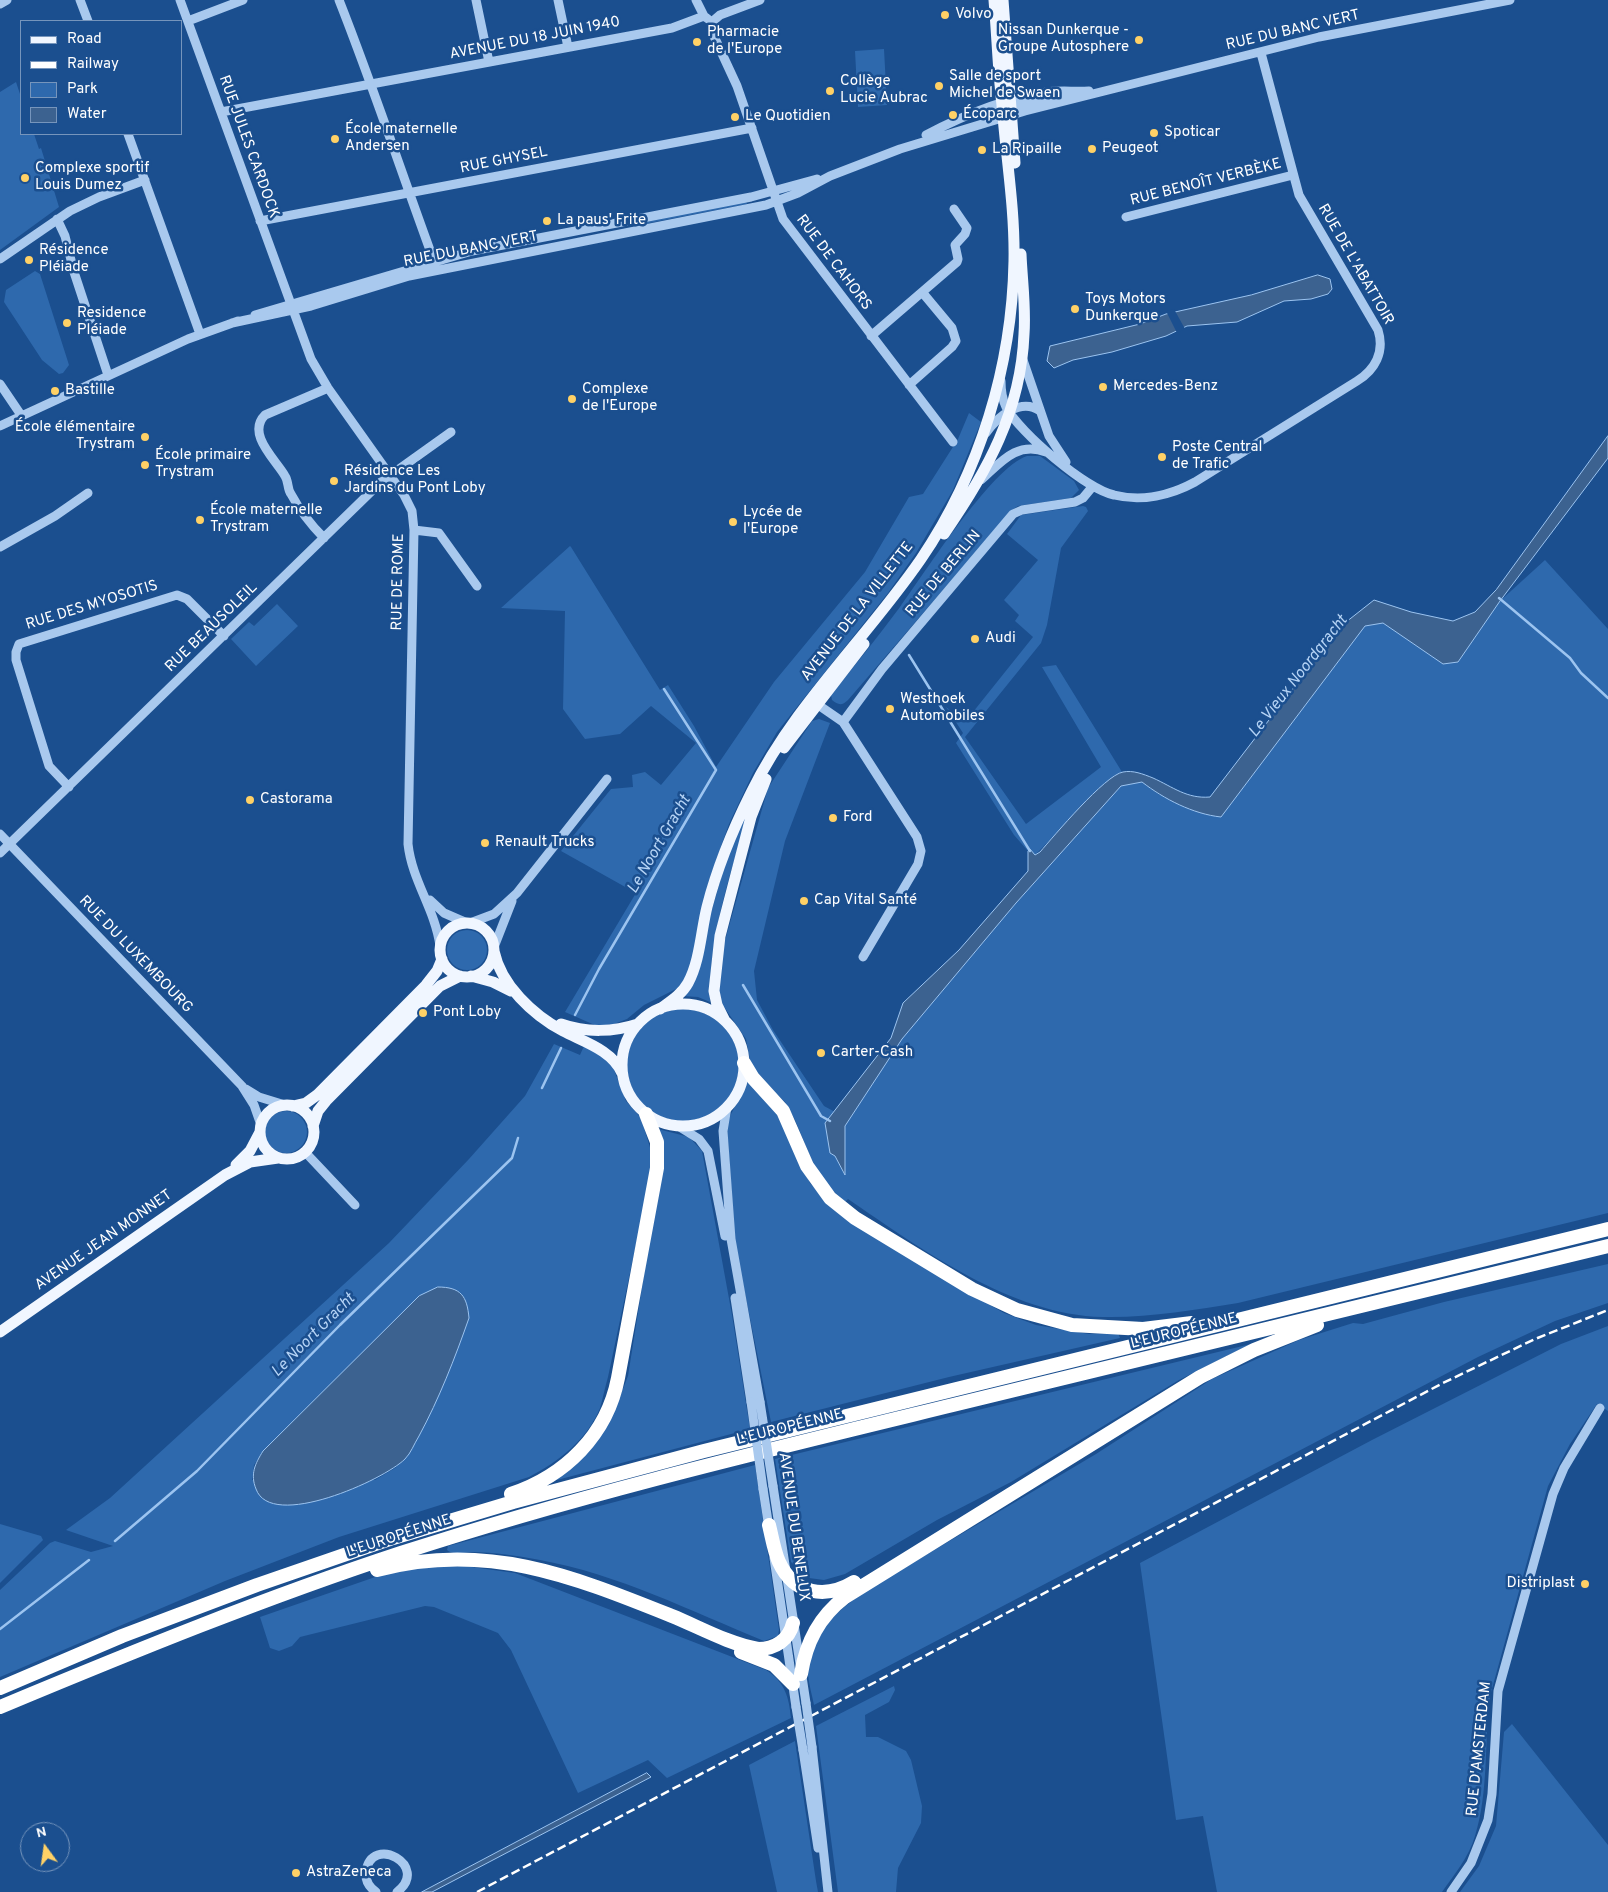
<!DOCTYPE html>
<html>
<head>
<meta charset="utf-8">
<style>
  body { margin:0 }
  #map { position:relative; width:1608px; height:1892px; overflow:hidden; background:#1b4f8f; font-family:Overpass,sans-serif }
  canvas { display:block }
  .legend { position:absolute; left:20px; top:20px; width:162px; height:115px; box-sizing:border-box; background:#1b4f8f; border:1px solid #7695bc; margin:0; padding:6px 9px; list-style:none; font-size:15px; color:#fff }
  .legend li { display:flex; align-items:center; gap:10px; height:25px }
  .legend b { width:25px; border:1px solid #7695bc }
  .north { position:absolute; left:20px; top:1822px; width:50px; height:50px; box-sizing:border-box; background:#1b4f8f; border:1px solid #7695bc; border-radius:50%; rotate:346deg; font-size:14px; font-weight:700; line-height:20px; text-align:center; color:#fff }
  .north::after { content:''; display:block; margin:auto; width:18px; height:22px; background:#ffd166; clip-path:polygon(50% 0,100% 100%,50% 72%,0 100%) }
</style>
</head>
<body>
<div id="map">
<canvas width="1608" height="1892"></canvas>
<ul class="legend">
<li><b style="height:6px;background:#f0f6ff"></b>Road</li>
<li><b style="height:6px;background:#fff"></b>Railway</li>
<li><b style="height:14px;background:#2e69ad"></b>Park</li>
<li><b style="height:14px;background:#3c6290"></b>Water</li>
</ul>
<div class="north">N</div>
</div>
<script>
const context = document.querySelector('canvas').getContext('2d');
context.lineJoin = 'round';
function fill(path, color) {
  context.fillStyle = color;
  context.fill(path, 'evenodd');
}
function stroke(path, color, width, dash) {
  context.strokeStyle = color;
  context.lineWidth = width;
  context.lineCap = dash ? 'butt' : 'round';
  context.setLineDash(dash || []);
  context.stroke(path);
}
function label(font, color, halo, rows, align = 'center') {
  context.font = font + ' Overpass,sans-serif';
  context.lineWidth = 5;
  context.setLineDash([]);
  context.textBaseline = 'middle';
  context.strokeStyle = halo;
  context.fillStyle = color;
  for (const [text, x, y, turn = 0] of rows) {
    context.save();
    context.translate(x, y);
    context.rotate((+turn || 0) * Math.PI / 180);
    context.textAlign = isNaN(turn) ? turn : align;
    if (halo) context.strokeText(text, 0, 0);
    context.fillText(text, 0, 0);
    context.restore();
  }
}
const green = new Path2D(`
  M884,49L887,105L858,107L855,51Z
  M16,82L21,97V134H34L39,149L41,148L59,207L0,250V92Z
  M746,201L747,204L649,223L637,230L635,222Z
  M35,271L40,274L69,365L63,373L59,374L42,360L4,302L6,290Z
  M969,413L981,422L953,490L916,553L888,593L777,732L753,773L729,824L709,880L690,971L678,988L644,1005L627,1019L614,1024L597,1026L565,1012L636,893L561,851L611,789L633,787L632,775L645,772L661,785L696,743L651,706L620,734L585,739L563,709L565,611L501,608L570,546L571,547L660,690L668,685L694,726L716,767L774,682L865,572L909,497L923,494L958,439Z
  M1027,456H1040L1074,481L1079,490L1071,498L1018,506L1012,510L848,700C842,706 838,705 832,700L831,695C854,666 878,637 900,607C924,574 992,467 1027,456Z
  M1083,506L1086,507L1088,511L1061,548L1047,625L1041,643L965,737L1026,824L1101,767L1042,667L1056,665L1122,772L1115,775L1035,855L1030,849L1028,851L1014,835L956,743L963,733L946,707L965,722L1033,637L1015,621L1019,615L1004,600L1038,560L1007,534L1021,515Z
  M1545,560L1608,629V1213L1238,1303C1194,1310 1148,1318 1103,1317C1011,1315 921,1249 848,1199L845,1202L830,1188L815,1168L795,1120L785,1102L758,1076L751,1065L746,1039L722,1004L719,996L722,951L768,788L812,721L819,719L830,723L785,841L754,971L757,1000L773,1030L824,1106L835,1112L825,1123L835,1156L844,1174L845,1126L902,1039L1016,903L1121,786L1142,782L1158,794L1221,817L1365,626L1383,623L1443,664L1458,662L1500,601Z
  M277,604L298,626L256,666L231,639L249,622L254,626Z
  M752,799C734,865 708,933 710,1002L698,997L682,996L711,913L729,850Z
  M447 950a20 20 0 1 1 40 0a20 20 0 1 1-40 0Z
  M627 1065a56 56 0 1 1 112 0a56 56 0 1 1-112 0Z
  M554,1044L580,1055L584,1046L611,1062L626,1101L641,1118L652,1154L649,1183L608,1377C605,1387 603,1398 600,1408C587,1440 558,1462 529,1477L339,1537L225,1581L0,1677V1590L50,1543L55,1541L91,1552L113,1546L66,1530L110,1498L389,1243L469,1159L525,1096ZM461,1341L425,1425L407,1457L395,1468L375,1480H252L254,1465L263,1451Z
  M747,1080L777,1111L810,1183L823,1197L970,1294L1004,1313L1036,1325L1089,1334L1118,1333L1120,1338L949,1377L771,1422L735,1244L727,1125C731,1109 743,1097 747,1080Z
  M265 1132a21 21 0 1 1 42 0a21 21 0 1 1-42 0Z
  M658,1129L689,1137L702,1151L732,1315L750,1429L557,1480V1478L615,1409L628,1376L660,1173Z
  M1608,1264V1303L1555,1321L1478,1357L814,1705C812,1695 809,1685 808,1675C806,1636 838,1610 867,1590L1096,1454L1212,1379L1299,1340L1353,1323L1363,1324L1444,1302Z
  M1608,1326V1411L1597,1404L1570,1444L1548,1486L1490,1696C1484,1743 1489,1791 1475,1836C1469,1857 1454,1875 1442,1892H1217L1203,1816L1176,1820L1140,1563L1372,1440L1561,1344Z
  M1251,1344L1179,1380L1011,1482L937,1520L845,1574L824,1580L809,1578L791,1562L775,1459Z
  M755,1465L779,1630L778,1636L764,1641C691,1611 617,1574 540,1560C518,1556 494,1552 472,1552C464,1552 453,1556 447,1550L448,1546Z
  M0,1524L41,1536L43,1540L0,1583Z
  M457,1565L515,1573L766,1670C785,1682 789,1697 791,1718L667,1778L648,1760L578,1793L511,1650L498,1633L434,1607L425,1606L300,1637L292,1646L279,1651L270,1648L260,1617L381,1575L414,1569Z
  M894,1686L895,1690L889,1702L865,1715L866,1737H878L906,1751L911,1760L922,1806L921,1823L898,1868L896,1892H838L816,1726Z
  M1512,1724L1608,1845V1892H1460L1479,1866L1496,1826L1504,1732Z
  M795,1741L816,1881L818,1892H777L749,1765Z`);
const water = new Path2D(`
  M1318,275L1330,279L1332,289L1328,294L1311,299L1284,301L1237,322L1187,326L1166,336L1112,352L1073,360L1054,368L1047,361L1050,346L1140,324L1166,314L1251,295Z
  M1608,436V458L1500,601L1458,662L1443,664L1383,623L1365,626L1221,817C1193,814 1164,799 1142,782L1121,786L1016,903L902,1039L845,1126V1175L835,1156L830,1153L825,1123L891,1038L903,1003L959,950L1028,871V851L1030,849L1035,855L1040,852C1054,836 1105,775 1123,772C1133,770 1143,774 1153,778C1173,787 1187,799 1210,797L1341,626L1374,600L1411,612L1453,621L1475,612L1496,590Z
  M438,1287C461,1287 467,1296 469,1318C455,1358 439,1399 419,1436C414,1444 411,1453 405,1459C384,1480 271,1531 256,1489C250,1474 255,1464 263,1451L419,1296Z
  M647,1773L651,1777L432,1892H422Z`);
const pier = new Path2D(`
  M1174,309L1185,329L1177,333L1166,311Z`);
const stream = new Path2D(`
  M1499,598L1570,658L1581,673L1608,698
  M909,655L1030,851
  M743,985L821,1116L830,1121
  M575,1015L599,969L716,770L664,689
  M542,1088L561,1048
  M115,1541L197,1471L340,1325L479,1190L512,1158L518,1138
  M0,1629L89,1560`);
const minor = new Path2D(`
  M80,0L88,21
  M180,0L311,359L328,388L404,495L412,511L414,530L408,844C412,881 435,909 440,946
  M339,0C373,86 402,174 434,261
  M476,0L489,62
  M558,0L568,47
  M696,0L704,16L708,19
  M0,4L7,0
  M188,21L243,0
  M713,21L712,32L737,86L783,219L953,442
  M713,21L720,15L760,0
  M221,112L672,28L704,16
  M1007,112L1024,104L1064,95
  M128,134L200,334
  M926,135C962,116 1006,98 1047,92C1061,90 1075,92 1089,91
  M1126,217L1293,175
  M57,219L65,236L74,272L108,375
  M260,221L752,128
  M0,259L70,211L99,197L145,180
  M255,315L472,251L751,197L817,179
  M232,323L311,306L409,276L766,205L798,193L830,176L900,149L1025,111L1319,37L1510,0
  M871,336L957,262L958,259L955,245L965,234L967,228L954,209
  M1023,360L1049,436L1066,462
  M1001,381C1001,390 1002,399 1006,407C1020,433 1086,489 1114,495C1142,502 1171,495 1195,482L1357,381C1375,370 1385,352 1378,330L1299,195L1261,53
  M0,384L21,415
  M909,385L952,347L956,341L952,328L922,292
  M0,426L188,339L238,321
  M986,433C997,417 1021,397 1040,411
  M981,480C1001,462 1017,441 1046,452
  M414,530L439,533L477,586
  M324,538C312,526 299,509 291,494C287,489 289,482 285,476C276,460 246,434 265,415L328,388
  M0,547L55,516L88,493
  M814,702L843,722L917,837L921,851L918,864L863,957
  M843,722L882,669L1013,514L1022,510L1075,502L1083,498L1093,486
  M69,787L49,766L16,660V652L19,644L177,595L187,599L224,636
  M0,834L242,1086L254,1105L261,1125
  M0,853L381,482L451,432
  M430,900L444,913L467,923
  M470,923L494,914L517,893L607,779
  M494,947L512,901
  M246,1089L259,1097L285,1105
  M727,1107L723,1131L731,1239L760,1402
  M678,1126L699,1139L708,1151L725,1236
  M305,1152L355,1205
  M735,1298L751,1402
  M773,1486L806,1703
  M763,1489L769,1528
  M774,1558L796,1707
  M812,1747L828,1892
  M803,1750L818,1848
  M376,1892C369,1887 365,1880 366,1872C371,1833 431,1866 397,1892
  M1451,1892L1471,1863L1488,1820L1492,1794L1498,1691L1553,1494L1564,1468L1600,1408`);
const major = new Path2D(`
  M1003,0L1015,163
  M944,534C987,472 1021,411 1024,334C1026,307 1022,280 1021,254
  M784,748L864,644
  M440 950a27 27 0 1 1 54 0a27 27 0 1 1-54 0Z
  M494,951C501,985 533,1015 563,1031C584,1042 612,1050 622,1073
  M471,976L493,982L511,991
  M622 1065a61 61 0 1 1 122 0a61 61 0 1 1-122 0Z
  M660,1009C671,1001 682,994 688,983C700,961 701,931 707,907C717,868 733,829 751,793C794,705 866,639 921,559C980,472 1012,366 1014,261C1015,209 1006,157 1002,105C998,70 997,35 994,0
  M724,1019L717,1005L714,991L720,936L751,817L766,779
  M561,1024C586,1033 614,1032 638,1024
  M260 1132a27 27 0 1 1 54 0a27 27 0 1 1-54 0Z
  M293,1106L306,1103L317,1095L426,985L437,971L442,959
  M313,1126L318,1111L326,1101L440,986L460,976
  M236,1165L250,1151L260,1132
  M0,1332L225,1175L250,1162L278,1158`);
const highway = new Path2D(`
  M744,1063L753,1078L783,1111L807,1166L830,1198L855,1218L972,1289L1017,1310L1072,1325L1143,1329L1192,1323
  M511,1494C565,1476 607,1435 618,1378L657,1168V1142L646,1114
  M769,1525C772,1537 774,1551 779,1562C794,1595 826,1599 854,1582
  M377,1570C486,1541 572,1576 672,1616C699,1627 729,1644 758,1649C775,1649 789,1640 793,1623
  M741,1652L774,1665L793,1684
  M801,1674C806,1642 819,1617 845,1597L1200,1377L1254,1350L1317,1325
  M0,1688L122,1636L257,1585L393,1538L513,1502L704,1451L1608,1229
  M0,1707C132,1652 264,1598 401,1553C582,1494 768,1450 953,1405C1172,1352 1390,1299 1608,1246`);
const rail = new Path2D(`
  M477,1892L1443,1383L1535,1339L1608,1310`);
const minorBridge = new Path2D(`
  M751,1402L763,1489
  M760,1402L773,1486
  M806,1703L812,1747
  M796,1707L803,1750`);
const markers = [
  [945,15,5,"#ffd166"],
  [1139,40,5,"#ffd166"],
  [697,42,5,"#ffd166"],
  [939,86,5,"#ffd166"],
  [830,91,5,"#ffd166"],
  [953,115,5,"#ffd166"],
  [735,117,5,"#ffd166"],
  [1154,133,5,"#ffd166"],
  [335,139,5,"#ffd166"],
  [1092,149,5,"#ffd166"],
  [982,150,5,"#ffd166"],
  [25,178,5,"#ffd166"],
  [547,221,5,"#ffd166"],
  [29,260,5,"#ffd166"],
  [1075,309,5,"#ffd166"],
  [67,323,5,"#ffd166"],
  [1103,387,5,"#ffd166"],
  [55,391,5,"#ffd166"],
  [572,399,5,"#ffd166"],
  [145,437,5,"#ffd166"],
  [1162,457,5,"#ffd166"],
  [145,465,5,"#ffd166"],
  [334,481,5,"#ffd166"],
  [200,520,5,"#ffd166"],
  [733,522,5,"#ffd166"],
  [975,639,5,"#ffd166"],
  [890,709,5,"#ffd166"],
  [250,800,5,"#ffd166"],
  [833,818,5,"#ffd166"],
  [485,843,5,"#ffd166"],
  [804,901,5,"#ffd166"],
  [423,1013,5,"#ffd166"],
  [821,1053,5,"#ffd166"],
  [1585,1584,5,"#ffd166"],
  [296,1873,5,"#ffd166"]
];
const poiNames = [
  ["Volvo",955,15],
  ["Nissan Dunkerque -",1129,31,"right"],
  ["Groupe Autosphere",1129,48,"right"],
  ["Pharmacie",707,33],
  ["de l'Europe",707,50],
  ["Salle de sport",949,77],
  ["Michel de Swaen",949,94],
  ["Collège",840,82],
  ["Lucie Aubrac",840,99],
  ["Écoparc",963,115],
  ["Le Quotidien",745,117],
  ["École maternelle",345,130],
  ["Andersen",345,147],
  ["Spoticar",1164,133],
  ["Peugeot",1102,149],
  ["La Ripaille",992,150],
  ["Complexe sportif",35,169],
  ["Louis Dumez",35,186],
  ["La paus' Frite",557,221],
  ["Résidence",39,251],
  ["Pléiade",39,268],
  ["Toys Motors",1085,300],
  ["Dunkerque",1085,317],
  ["Residence",77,314],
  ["Pléiade",77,331],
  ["Mercedes-Benz",1113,387],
  ["Complexe",582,390],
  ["de l'Europe",582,407],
  ["Bastille",65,391],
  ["École élémentaire",135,428,"right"],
  ["Trystram",135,445,"right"],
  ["Poste Central",1172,448],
  ["de Trafic",1172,465],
  ["École primaire",155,456],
  ["Trystram",155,473],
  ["Résidence Les",344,472],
  ["Jardins du Pont Loby",344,489],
  ["École maternelle",210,511],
  ["Trystram",210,528],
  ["Lycée de",743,513],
  ["l'Europe",743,530],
  ["Audi",985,639],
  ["Westhoek",900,700],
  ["Automobiles",900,717],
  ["Castorama",260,800],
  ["Ford",843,818],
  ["Renault Trucks",495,843],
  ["Cap Vital Santé",814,901],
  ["Pont Loby",433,1013],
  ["Carter-Cash",831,1053],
  ["Distriplast",1575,1584,"right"],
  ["AstraZeneca",306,1873]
];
const streetNames = [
  ["RUE DU BANC VERT",1293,31,-13],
  ["AVENUE DU 18 JUIN 1940",535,39,-11],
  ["RUE JULES CARDOCK",248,147,70],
  ["RUE GHYSEL",504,161,-11],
  ["RUE BENOÎT VERBÈKE",1206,183,-14],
  ["RUE DU BANC VERT",471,250,-11],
  ["RUE DE CAHORS",833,263,53],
  ["RUE DE L'ABATTOIR",1355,265,60],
  ["RUE DE BERLIN",944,574,-50],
  ["RUE DE ROME",399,582,-89],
  ["RUE DES MYOSOTIS",92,606,-17],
  ["AVENUE DE LA VILLETTE",858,612,-52],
  ["RUE BEAUSOLEIL",212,628,-44],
  ["RUE DU LUXEMBOURG",135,955,46],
  ["AVENUE JEAN MONNET",104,1241,-35],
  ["L'EUROPÉENNE",1184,1332,-14],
  ["L'EUROPÉENNE",790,1428,-14],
  ["AVENUE DU BENELUX",793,1527,82],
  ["L'EUROPÉENNE",399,1537,-18],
  ["RUE D'AMSTERDAM",1480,1749,-84]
];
const waterNames = [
  ["Le Vieux Noordgracht",1299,677,-52],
  ["Le Noort Gracht",660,845,-60],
  ["Le Noort Gracht",314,1336,-45]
];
fill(green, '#2e69ad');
fill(water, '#3c6290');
stroke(water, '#9cc4f0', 1);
fill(pier, '#1b4f8f');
stroke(stream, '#9cc4f0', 2.5);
stroke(minor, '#a9c9ee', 9);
stroke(major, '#f0f6ff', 11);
stroke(highway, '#fff', 14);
stroke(rail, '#fff', 2.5, [9, 4]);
stroke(minorBridge, '#a9c9ee', 9);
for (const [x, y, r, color] of markers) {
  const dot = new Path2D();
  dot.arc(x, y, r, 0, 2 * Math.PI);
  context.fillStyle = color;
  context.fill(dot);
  stroke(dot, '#1b4f8f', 2);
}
label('15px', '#fff', '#1b4f8f', poiNames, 'left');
label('15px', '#fff', '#1b4f8f', streetNames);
label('italic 16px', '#b5d3f5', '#1b4f8f', waterNames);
</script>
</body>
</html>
